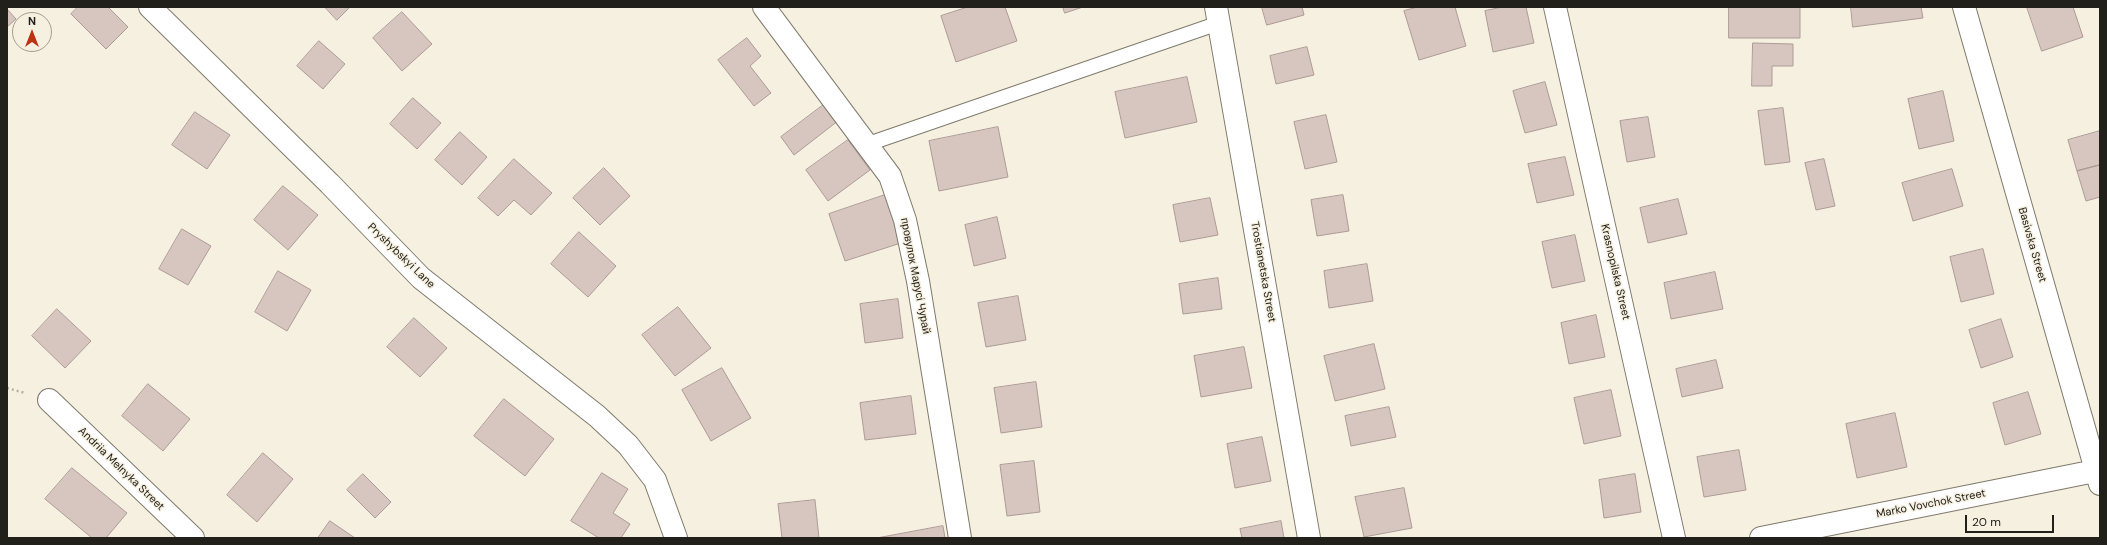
<!DOCTYPE html>
<html>
<head>
<meta charset="utf-8">
<style>
  body { margin:0 }
  #map { position:relative; width:2107px; height:545px; overflow:hidden; background:#f6f0e0; font-family:"DM Sans",sans-serif }
  canvas { display:block }
  .frame { position:absolute; inset:0; border:8px solid #22201a; pointer-events:none }
  .north { position:absolute; left:12px; top:12px; width:40px; height:40px; box-sizing:border-box; background:#f6f0e0; border:1px solid #a19d91; border-radius:50%; rotate:0deg; font-size:11px; font-weight:700; line-height:16px; text-align:center; color:#22201a }
  .north::after { content:''; display:block; margin:auto; width:14px; height:18px; background:#bd3213; clip-path:polygon(50% 0,100% 100%,50% 72%,0 100%) }
  .scale { position:absolute; left:1965px; top:515px; width:89px; height:18px; box-sizing:border-box; border:2px solid #22201a; border-top:0; padding-left:5px; font-size:12px; line-height:14px; white-space:nowrap; color:#22201a; -webkit-text-stroke:3px #f6f0e0; paint-order:stroke }
</style>
</head>
<body>
<div id="map">
<canvas width="2107" height="545"></canvas>
<div class="frame"></div>
<div class="north">N</div>
<div class="scale">20 m</div>
</div>
<script>
const context = document.querySelector('canvas').getContext('2d');
context.lineJoin = 'round';
function fill(path, color) {
  context.fillStyle = color;
  context.fill(path, 'evenodd');
}
function stroke(path, color, width, dash) {
  context.strokeStyle = color;
  context.lineWidth = width;
  context.lineCap = dash ? 'butt' : 'round';
  context.setLineDash(dash || []);
  context.stroke(path);
}
function label(font, color, halo, rows, align = 'center') {
  context.font = font + ' "DM Sans",sans-serif';
  context.lineWidth = 3;
  context.setLineDash([]);
  context.textBaseline = 'middle';
  context.strokeStyle = halo;
  context.fillStyle = color;
  for (const [text, x, y, turn = 0] of rows) {
    context.save();
    context.translate(x, y);
    context.rotate((+turn || 0) * Math.PI / 180);
    context.textAlign = isNaN(turn) ? turn : align;
    if (halo) context.strokeText(text, 0, 0);
    context.fillText(text, 0, 0);
    context.restore();
  }
}
const building = new Path2D(`
  M78,7H108L128,27L106,49L71,14Z
  M325,7H350L337,20Z
  M968,7H1005L1017,41L956,62L941,16Z
  M1063,7H1083L1065,13Z
  M1262,7H1302L1304,15L1267,25Z
  M1418,7H1455L1466,46L1419,60L1404,11Z
  M1503,7H1526L1534,43L1493,52L1485,11Z
  M1729,7H1800V38H1729Z
  M1851,7H1921L1923,18L1853,27Z
  M2027,7H2073L2083,37L2042,51Z
  M7,9L16,19L7,27Z
  M402,12L432,44L402,71L373,38Z
  M747,38L761,56L750,66L771,93L754,106L718,60Z
  M319,41L345,64L323,89L297,66Z
  M1753,43L1793,44V66H1772V86H1752Z
  M1307,47L1314,75L1276,84L1270,56Z
  M1187,77L1197,122L1125,138L1115,92Z
  M1545,82L1557,125L1525,133L1513,91Z
  M1943,91L1954,141L1919,149L1908,99Z
  M413,98L441,123L417,149L390,124Z
  M830,100L843,117L794,155L781,137Z
  M1783,108L1790,162L1765,165L1758,111Z
  M195,112L230,135L207,169L172,145Z
  M1326,115L1337,162L1305,169L1294,122Z
  M1648,117L1655,157L1627,162L1620,121Z
  M998,127L1008,177L939,191L929,141Z
  M2100,131V165L2077,171L2068,140Z
  M460,132L487,157L462,185L435,160Z
  M848,140L870,170L828,201L806,170Z
  M1565,157L1574,195L1537,203L1528,164Z
  M514,159L552,193L531,215L514,200L498,216L478,198Z
  M1824,159L1835,206L1816,210L1805,163Z
  M2100,165V197L2086,201L2077,171Z
  M604,168L630,196L600,225L573,198Z
  M1952,169L1963,206L1913,221L1902,183Z
  M283,186L318,215L288,250L254,220Z
  M888,194L904,242L845,261L829,214Z
  M1343,195L1349,231L1317,236L1311,200Z
  M1210,198L1218,235L1180,242L1173,205Z
  M1678,199L1687,234L1648,243L1640,208Z
  M997,217L1006,258L974,266L965,225Z
  M182,229L211,246L188,285L159,269Z
  M579,232L616,266L588,297L551,264Z
  M1575,235L1585,281L1552,288L1542,242Z
  M1983,249L1994,294L1961,302L1950,257Z
  M1367,264L1373,301L1329,308L1324,271Z
  M278,271L311,290L287,331L255,312Z
  M1715,272L1723,309L1671,319L1664,283Z
  M1218,278L1222,309L1183,314L1179,284Z
  M1018,296L1026,340L986,347L978,303Z
  M898,299L903,338L865,343L860,304Z
  M678,307L711,348L675,376L642,335Z
  M57,309L91,341L65,368L32,336Z
  M1596,315L1605,357L1569,364L1561,323Z
  M414,318L447,348L420,377L387,347Z
  M2001,319L2013,357L1981,368L1969,330Z
  M1374,344L1385,389L1335,401L1324,356Z
  M1244,347L1252,388L1201,397L1194,356Z
  M1716,360L1723,388L1682,397L1676,369Z
  M722,368L751,418L711,441L682,390Z
  M1036,382L1042,427L1001,433L994,388Z
  M148,384L190,419L163,451L122,416Z
  M1611,390L1621,436L1584,444L1574,398Z
  M2028,392L2041,434L2005,445L1993,403Z
  M911,396L916,434L865,440L860,403Z
  M504,399L554,439L525,476L474,436Z
  M1389,407L1396,437L1351,446L1345,416Z
  M1895,413L1907,467L1857,478L1846,424Z
  M1262,437L1271,481L1235,488L1227,444Z
  M1739,450L1746,490L1704,497L1697,457Z
  M263,453L293,479L257,522L227,495Z
  M1034,461L1040,512L1007,516L1000,465Z
  M72,468L127,513L106,538H92L45,499Z
  M602,473L628,489L613,513L630,524L621,538H599L571,521Z
  M363,474L391,502L375,518L347,490Z
  M1635,474L1641,512L1604,518L1599,480Z
  M1404,488L1412,528L1364,537L1355,497Z
  M815,500L819,538H782L778,504Z
  M330,521L355,538H318Z
  M1281,521L1284,538H1242L1240,529Z
  M943,526L945,538H877Z`);
const path = new Path2D(`
  M7,388L25,393`);
const service = new Path2D(`
  M868,144L1219,23`);
const minor = new Path2D(`
  M150,7L330,184L421,278L597,416L628,445L655,480L676,538
  M764,7L890,176L905,220L918,281L960,538
  M1216,7L1309,538
  M1555,7L1674,538
  M1964,7L2100,484
  M49,400L193,538
  M1761,538L2100,470`);
const streetNames = [
  ["Basivska Street",2032,245,74],
  ["Pryshybskyi Lane",401,256,44],
  ["Trostianetska Street",1263,272,80],
  ["Krasnopilska Street",1615,272,77],
  ["провулок Марусі Чурай",915,276,79],
  ["Andriia Melnyka Street",121,469,44],
  ["Marko Vovchok Street",1931,504,-11]
];
fill(building, '#d7c5c0');
stroke(building, '#ac9b95', 1);
stroke(service, '#7f7a6c', 16);
stroke(minor, '#7f7a6c', 24);
stroke(path, '#b6b1a4', 2.5, [2, 3]);
stroke(service, '#fff', 14);
stroke(minor, '#fff', 22);
label('11px', '#22201a', '#f6f0e0', streetNames);
</script>
</body>
</html>
